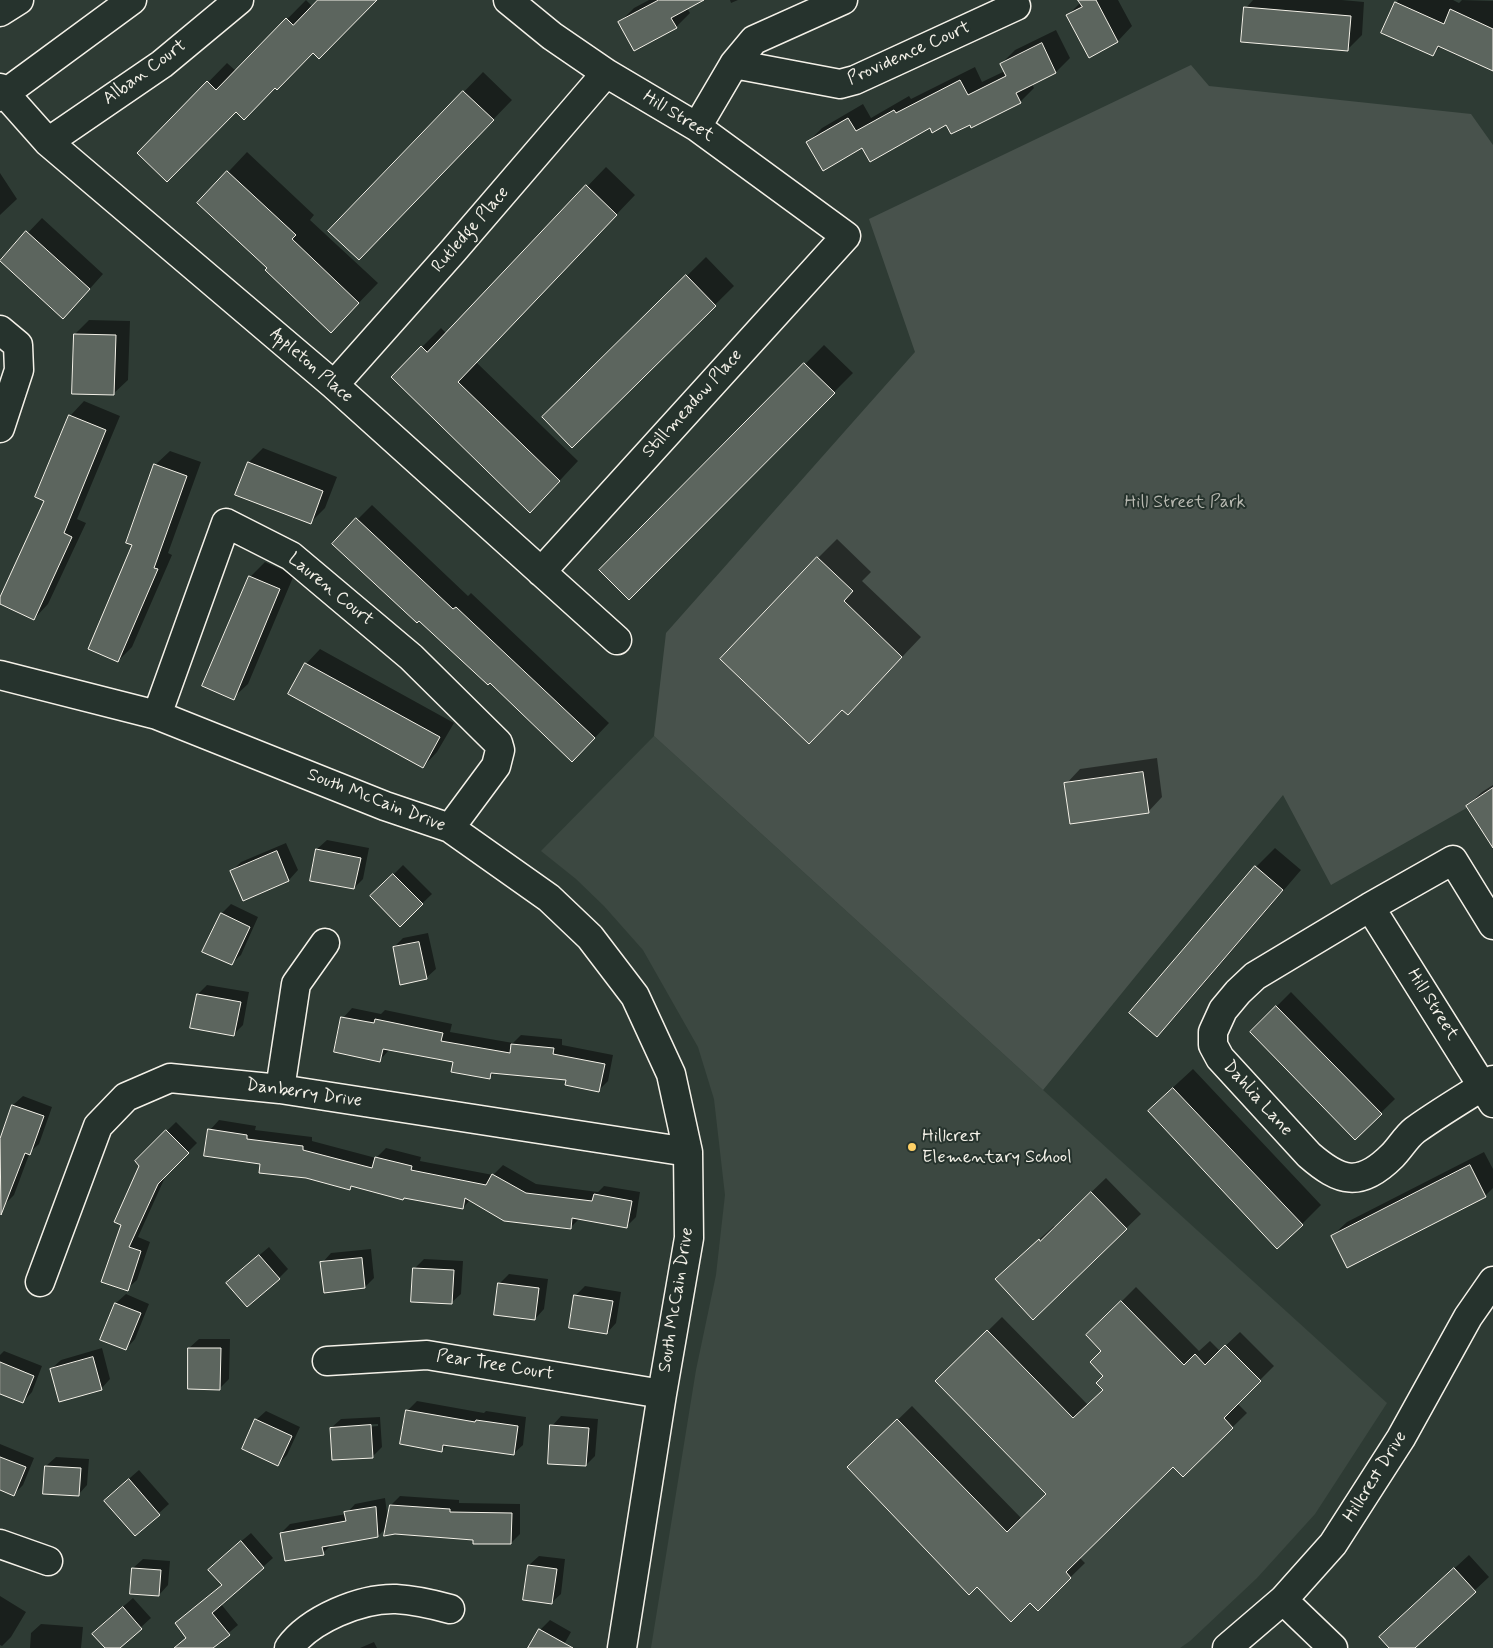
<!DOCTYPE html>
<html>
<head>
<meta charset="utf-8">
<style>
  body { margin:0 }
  canvas { display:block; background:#2e3b34 }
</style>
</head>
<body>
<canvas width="1493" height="1648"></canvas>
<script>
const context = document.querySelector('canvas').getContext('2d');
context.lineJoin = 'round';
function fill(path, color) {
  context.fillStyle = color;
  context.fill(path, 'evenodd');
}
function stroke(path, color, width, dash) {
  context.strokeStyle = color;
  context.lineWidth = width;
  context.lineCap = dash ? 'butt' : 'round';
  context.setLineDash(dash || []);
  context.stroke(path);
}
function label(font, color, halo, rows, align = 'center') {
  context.font = font + ' Mynerve,sans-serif';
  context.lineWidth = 4;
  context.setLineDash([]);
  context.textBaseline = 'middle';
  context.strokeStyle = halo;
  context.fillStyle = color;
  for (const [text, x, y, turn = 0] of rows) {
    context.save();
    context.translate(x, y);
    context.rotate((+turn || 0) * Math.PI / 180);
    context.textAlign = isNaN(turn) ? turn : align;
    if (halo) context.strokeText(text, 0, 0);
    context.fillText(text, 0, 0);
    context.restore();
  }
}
const built = new Path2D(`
  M654,736L1387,1403L1315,1514L1257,1578L1190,1641L1180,1648H651L696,1370L716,1275L725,1195L714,1099L698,1047L643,950L604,906L576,879L541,851Z`);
const green = new Path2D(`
  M1191,65L1209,86L1471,114L1493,145V793L1331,885L1283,795L1043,1090L654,736L666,633L915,352L869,219Z`);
const shadow = new Path2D(`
  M306,0L313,7L320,0H376L313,52L276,87L236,111L139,153L227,63L236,71Z
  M649,0H702L687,8L690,13L676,27L620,22L634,8Z
  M730,0H738L731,3Z
  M1080,0H1118L1132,26L1118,41L1089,56L1068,15L1081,2Z
  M1253,0H1342L1364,2L1362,35L1347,50L1246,8Z
  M1398,0H1453L1459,3L1462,0L1493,1V69L1441,46L1432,55L1382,33Z
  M1056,30L1070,58L1056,72L1032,84L1034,88L1020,102L970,123L947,124L930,126L862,146L808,142L822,128L863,104L871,118L909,96L911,99L975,67L982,82L1005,71L1001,64L1015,50Z
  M483,72L512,100L378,239L330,231Z
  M247,152L314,215L310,220L378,283L350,312L269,268L199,203Z
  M606,167L635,195L476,362L578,461L549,492L392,377L441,328L446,333Z
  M0,173L17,199L0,215Z
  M42,218L103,274L77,303L1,261Z
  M706,257L734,286L572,446L544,417Z
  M89,320L130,321L128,380L113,394L75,334Z
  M824,345L853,373L629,598L601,570Z
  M84,401L120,416L77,519L86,523L48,604L34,619L0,603V600L46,500L70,416Z
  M263,448L337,477L325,508L310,523L236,494L249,462Z
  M170,451L201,462L168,553L172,555L132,647L118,661L134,545L155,465Z
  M372,505L468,596L471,593L609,723L587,746L490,682L334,543Z
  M837,539L871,572L862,581L921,637L867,694L818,558Z
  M265,562L294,575L248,684L233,698L250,577Z
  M320,649L454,723L437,752L423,767L306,664Z
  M1157,758L1162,797L1148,812L1066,784L1080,769Z
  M1493,785V845L1467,806L1482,792Z
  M327,840L369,848L363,879L354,888L317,849Z
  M286,843L298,870L289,880L244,899L231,872L241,862Z
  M1275,848L1301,870L1176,1016L1157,1035L1256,867Z
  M403,865L432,894L400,925L372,896Z
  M231,904L258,917L241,955L231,964L204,951L222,913Z
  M428,933L436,969L426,978L394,947L403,938Z
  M207,985L249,992L243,1025L234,1034L198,994Z
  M1291,992L1395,1099L1355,1138L1251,1032Z
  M352,1008L381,1014L385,1010L452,1024L450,1032L513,1043L521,1035L562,1039V1045L613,1055L608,1081L599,1090L567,1079L495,1072L490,1078L454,1061L390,1049L380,1060L343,1018Z
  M1193,1069L1321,1205L1302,1224L1168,1092Z
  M23,1096L52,1107L39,1144L30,1152L14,1195L5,1204L0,1212V1142L13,1105Z
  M219,1120L256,1126L255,1130L312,1137V1141L376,1158L386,1148L421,1157L420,1161L493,1175L503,1165L536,1184L598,1192L604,1186L640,1192L636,1217L626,1227L580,1218L571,1227L470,1200L463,1208L353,1185L349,1189L261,1163L210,1130Z
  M176,1122L197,1143L167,1173L138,1237L150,1242L137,1280L127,1289L122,1224L141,1166L136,1161Z
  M1484,1152L1493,1169V1188L1485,1196L1332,1236L1347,1222Z
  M1106,1178L1141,1214L1033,1318L1011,1265L1054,1226L1055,1227Z
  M269,1247L288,1269L279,1278L237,1274Z
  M371,1249L374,1278L365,1287L322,1263L331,1253Z
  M424,1259L463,1261L461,1294L451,1303L412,1301L415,1268Z
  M509,1274L548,1279L544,1309L535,1319L500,1283Z
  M585,1286L621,1292L616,1323L607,1333L575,1296Z
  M1136,1287L1199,1351L1210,1341L1220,1351L1240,1332L1274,1366L1237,1403L1247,1413L1183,1476L1173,1465L1079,1557L1085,1563L1038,1609L1030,1602L977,1586L849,1467L912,1406L1022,1519L1047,1494L937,1381L1002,1317L1088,1405L1104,1390L1105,1376L1102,1351L1088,1335Z
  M126,1294L149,1304L135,1339L126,1349L102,1339L116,1303Z
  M199,1339H230L229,1379L220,1388L189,1348Z
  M102,1348L110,1379L101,1389L51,1369L61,1360Z
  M4,1351L42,1366L32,1392L23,1402L0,1393V1355Z
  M417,1401L484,1413L486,1411L526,1417L523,1445L513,1454L447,1445L442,1450L407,1411Z
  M266,1411L300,1427L287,1455L278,1464L256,1420Z
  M561,1416L598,1419L595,1456L586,1465L552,1426Z
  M380,1417L382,1447L373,1456L331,1428L341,1419ZM378,1424V1426L340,1429V1426Z
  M0,1444L34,1458L23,1485L14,1494L0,1488Z
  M56,1457L89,1459L87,1485L78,1495L46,1466Z
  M139,1470L169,1504L135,1535L115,1491Z
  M400,1496L459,1500V1503L520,1504V1534L511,1543L387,1527L378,1536L332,1544L323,1553L281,1533L290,1524L346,1514L355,1504L385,1498L388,1521L391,1505Z
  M251,1533L273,1558L221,1604L238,1625L211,1648H185L188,1637L177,1623L223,1584L219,1560Z
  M1469,1555L1489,1577L1413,1648H1391L1395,1623Z
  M539,1556L565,1559L561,1594L551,1603L525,1599L529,1565Z
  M143,1559L170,1561L168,1585L159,1595L133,1568Z
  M0,1596L26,1612L11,1637L2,1646L0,1645Z
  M133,1598L151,1618L118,1648H106L103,1624Z
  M550,1620L571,1632L562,1648H530L540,1630Z
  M41,1624L83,1627L81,1648H30L31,1633Z
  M374,1642L377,1648H360Z`);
const building = new Path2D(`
  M318,0H377L319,59L313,53L277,90L275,88L244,120L236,112L167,182L137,153L207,81L216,90L286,18L293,25Z
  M659,0H704L671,18L677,28L634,51L618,22Z
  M1078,0H1096L1118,42L1089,58L1066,15L1082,7Z
  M1395,2L1444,24L1450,9L1493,29V71L1438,46L1433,56L1381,33Z
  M1244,7L1351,16L1348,51L1241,42Z
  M1042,43L1056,73L1016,93L1021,103L971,128L970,125L951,134L946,125L932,133L930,128L870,162L862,148L823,171L806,142L848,118L856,131L894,110L896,113L960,80L968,95L1006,76L1000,64Z
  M463,91L494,120L359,260L328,231Z
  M227,171L296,235L292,239L359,303L331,333L265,270L267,268L197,203Z
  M586,185L617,215L458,382L560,481L530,513L391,377L421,346L427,352Z
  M26,231L90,289L63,319L0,261Z
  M686,275L716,306L572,448L542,417Z
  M74,334L116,335L114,395L72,394Z
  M804,363L835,393L629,600L599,570Z
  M69,415L106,430L64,533L72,537L34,620L0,604V597L44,501L35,497Z
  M248,462L323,491L311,524L235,495Z
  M154,464L187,476L154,568L158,569L118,662L88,649L132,545L126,543Z
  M356,518L453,609L456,607L595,738L572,762L490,683L488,685L419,621L417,623L332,544Z
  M817,557L853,591L844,601L902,657L848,715L842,710L809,744L720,659Z
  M249,576L280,589L234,700L202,686Z
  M305,663L440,737L423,768L288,694Z
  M1143,772L1149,813L1070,824L1064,783Z
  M1493,788V848L1466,806Z
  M316,849L361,858L354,889L310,881Z
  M277,851L289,881L243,901L230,871Z
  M1255,866L1283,890L1157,1037L1129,1013Z
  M393,874L423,904L400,927L370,896Z
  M221,913L250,927L232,965L202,952Z
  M419,942L427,979L400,985L393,947Z
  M197,994L241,1002L234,1036L190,1028Z
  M1276,1006L1382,1114L1355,1140L1250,1032Z
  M341,1017L374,1023L375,1019L443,1033L441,1041L510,1053L511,1044L554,1048L553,1054L605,1064L599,1092L565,1085L566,1080L491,1073L490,1079L451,1072L453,1062L383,1049L380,1062L334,1052Z
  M1173,1088L1303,1225L1277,1249L1148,1111Z
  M12,1105L44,1116L30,1155L25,1153L1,1215L0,1139Z
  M208,1129L247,1135V1139L303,1146V1150L372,1168L375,1157L412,1166L411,1170L486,1185L492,1174L526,1193L592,1201L594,1194L632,1201L627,1228L572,1218L571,1229L504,1221L465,1198L463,1209L404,1198L403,1200L351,1186L350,1190L306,1178L259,1173L260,1164L204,1156Z
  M166,1130L189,1153L158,1184L129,1247L141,1251L128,1291L101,1282L121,1225L114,1222L139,1166L135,1161Z
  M1470,1165L1486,1197L1347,1268L1331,1236Z
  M1091,1192L1127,1229L1033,1320L995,1279L1039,1239L1040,1241Z
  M259,1255L280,1279L247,1307L226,1283Z
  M362,1258L365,1288L324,1293L320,1262Z
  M413,1268L454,1270L452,1304L411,1302Z
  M498,1283L539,1288L535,1320L494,1315Z
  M574,1295L613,1301L607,1334L569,1328Z
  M1121,1301L1184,1365L1195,1354L1205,1365L1225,1345L1261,1381L1224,1418L1233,1428L1183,1477L1173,1467L1066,1572L1071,1578L1038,1611L1030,1603L1011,1622L977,1587L969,1595L847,1467L897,1419L1007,1532L1046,1494L935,1381L987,1330L1073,1418L1103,1390L1096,1383L1103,1376L1090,1362L1101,1351L1086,1335Z
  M115,1303L141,1313L126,1350L100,1340Z
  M188,1348H221L220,1390L188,1389Z
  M93,1357L102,1390L59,1402L50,1369Z
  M0,1362L34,1376L23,1403L0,1394Z
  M406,1410L475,1422L476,1420L518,1426L514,1455L443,1445L442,1452L400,1444Z
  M255,1419L292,1436L278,1466L242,1449Z
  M371,1425L373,1458L332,1460L330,1428Z
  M550,1425L589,1428L586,1466L548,1464Z
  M0,1457L26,1467L14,1496L0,1490Z
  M45,1466L81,1468L79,1496L43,1494Z
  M129,1479L160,1515L135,1536L104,1501Z
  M390,1505L450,1509V1512L512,1513L511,1544H473V1540L395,1534L384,1536Z
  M376,1507L378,1537L322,1547L324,1555L285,1561L280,1533L346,1521L344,1512Z
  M241,1541L264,1568L212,1613L230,1635L213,1648H174L186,1638L175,1623L222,1585L208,1570Z
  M528,1565L557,1569L552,1604L523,1600Z
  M132,1568L161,1570L159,1596L130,1594Z
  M1454,1568L1476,1592L1415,1648H1389L1379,1637Z
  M123,1607L142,1629L120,1648H105L92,1634Z
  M539,1629L573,1648H528Z`);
const minor = new Path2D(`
  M508,0L552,36L606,73L697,127L846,236L541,572
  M0,12L19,0
  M734,64L840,84L855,80L1016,6L1012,0
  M0,88L48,142L334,385L617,640
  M0,97L132,0
  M697,127L734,64L754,40L843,0
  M48,142L162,64L239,0
  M0,330L18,345L19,370L0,428
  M334,385L453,251L606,73
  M0,675L157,715L385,806L450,828L549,898L590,937L635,996L671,1074L688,1152L689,1238L662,1394L622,1648
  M157,715L226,523L291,556L411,657L498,743L500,750L496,766L450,828
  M1370,907L1493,1103
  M1493,925L1453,860L1370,907L1255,976L1238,992L1223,1010L1213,1032V1045L1220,1058L1309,1155C1340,1182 1360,1188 1392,1156C1400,1148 1406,1137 1415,1130C1440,1112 1467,1096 1493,1080
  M280,1089L296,984L325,943
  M40,1282L98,1126L126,1097L170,1078L280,1089L688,1152
  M327,1361L427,1355L662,1394
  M0,1544L48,1561
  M1283,1600L1333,1648
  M289,1648C310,1619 361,1598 396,1599C414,1600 432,1604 450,1609
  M1227,1648L1283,1600L1333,1544L1401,1438L1468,1317L1493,1281`);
const markers = [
  [912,1147,5,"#ffd166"]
];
const streetNames = [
  ["Providence Court",909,54,-24],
  ["Alban Court",145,73,-36],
  ["Hill Street",678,117,32],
  ["Rutledge Place",471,230,-49],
  ["Appleton Place",311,366,41],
  ["Stillmeadow Place",693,404,-48],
  ["Lauren Court",330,590,39],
  ["South McCain Drive",376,801,21],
  ["Hill Street",1432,1005,58],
  ["Danberry Drive",304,1094,8],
  ["Dahlia Lane",1257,1099,48],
  ["South McCain Drive",677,1300,-81],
  ["Pear Tree Court",495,1366,9],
  ["Hillcrest Drive",1376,1477,-58]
];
const parkNames = [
  ["Hill Street Park",1185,503]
];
const poiNames = [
  ["Hillcrest",922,1137],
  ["Elementary School",922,1158]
];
fill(built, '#3c4841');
fill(green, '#48524c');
fill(shadow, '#0007');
fill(building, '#5c655e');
stroke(building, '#f4f1e8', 1);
stroke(minor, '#f4f1e8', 31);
stroke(minor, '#26332d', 28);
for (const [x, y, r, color] of markers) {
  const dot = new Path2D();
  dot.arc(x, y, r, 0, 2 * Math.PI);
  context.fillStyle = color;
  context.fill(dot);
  stroke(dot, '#26332d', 2);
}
label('18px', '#f4f1e8', '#26332d', streetNames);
label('18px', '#b8b9b1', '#26332d', parkNames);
label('18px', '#f4f1e8', '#26332d', poiNames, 'left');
</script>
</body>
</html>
